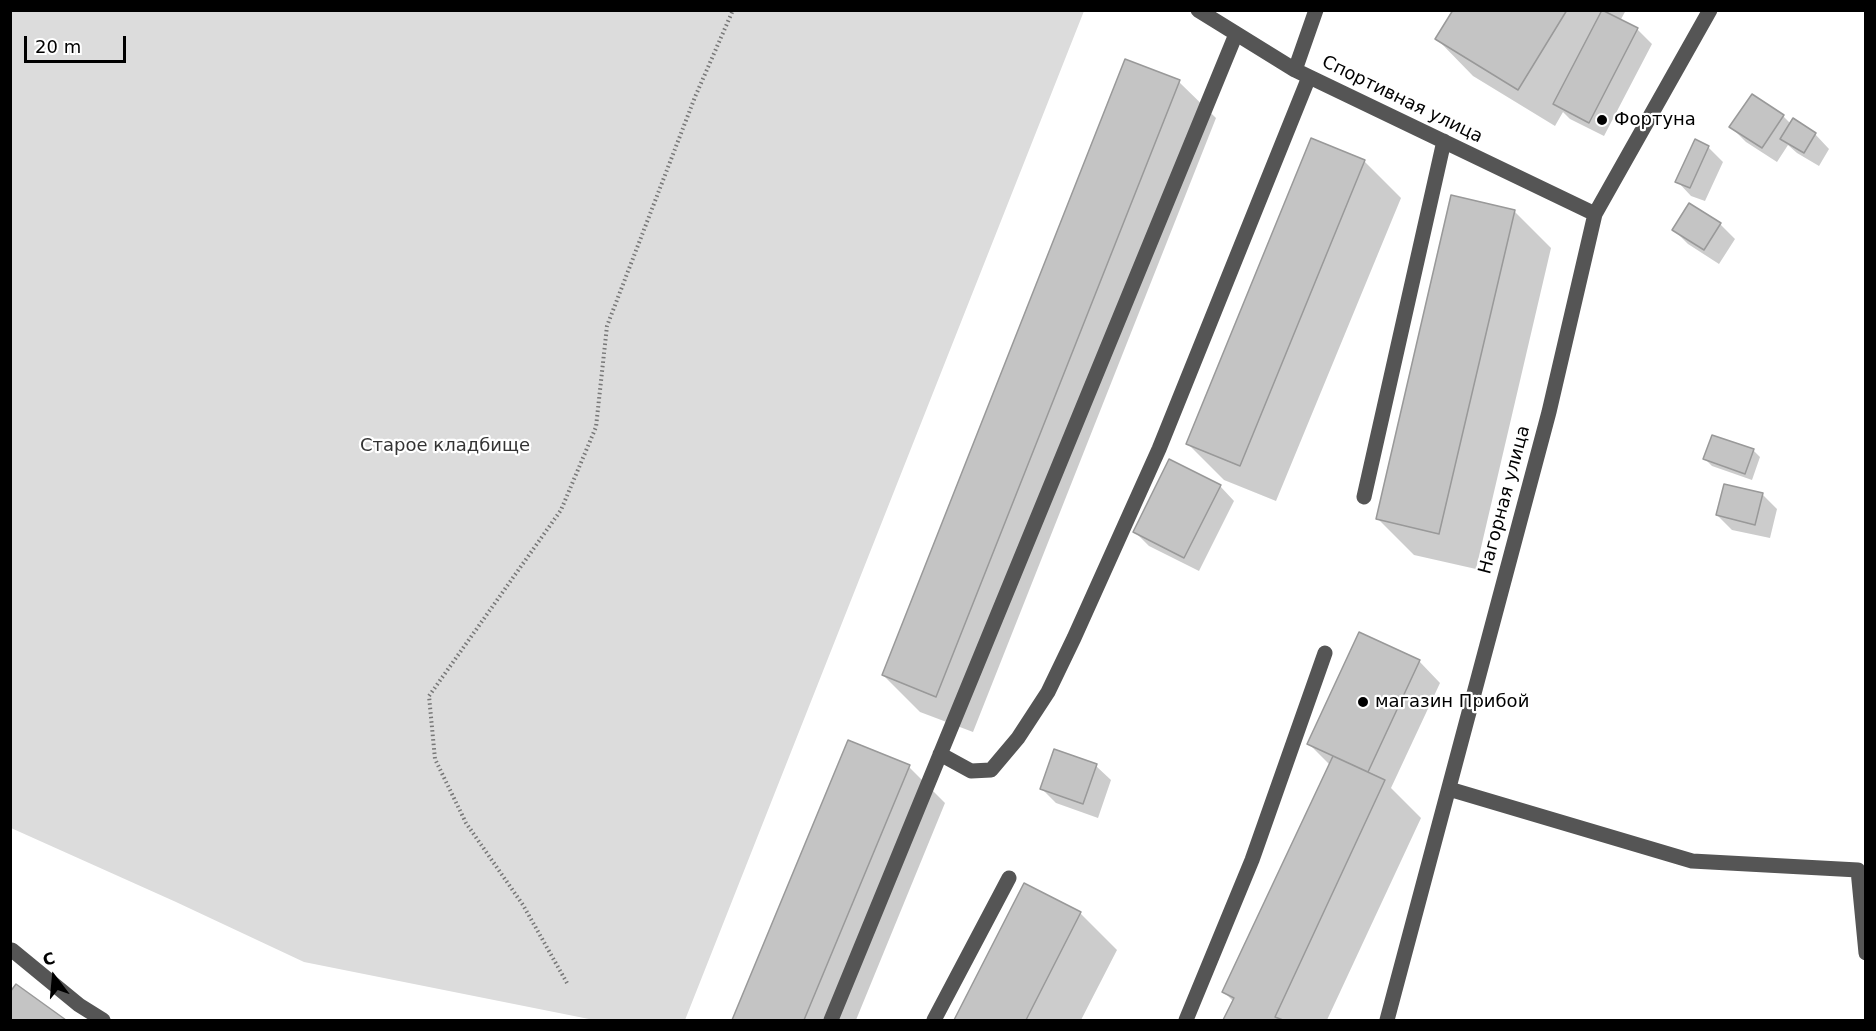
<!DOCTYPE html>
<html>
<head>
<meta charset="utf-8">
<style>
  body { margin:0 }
  #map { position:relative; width:1876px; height:1031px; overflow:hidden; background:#fff; font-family:"DejaVu Sans",sans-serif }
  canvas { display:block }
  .frame { position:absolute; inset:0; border:12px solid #000; pointer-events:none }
  .north { position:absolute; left:24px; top:947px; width:60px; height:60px; -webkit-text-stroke:4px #fff; paint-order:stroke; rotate:344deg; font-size:16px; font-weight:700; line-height:24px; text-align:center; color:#000 }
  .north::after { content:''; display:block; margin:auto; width:21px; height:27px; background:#000; clip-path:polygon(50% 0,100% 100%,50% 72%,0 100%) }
  .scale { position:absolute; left:24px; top:36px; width:102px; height:27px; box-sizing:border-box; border:3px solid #000; border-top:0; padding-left:8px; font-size:18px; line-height:21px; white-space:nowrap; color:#000; -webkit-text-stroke:4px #fff; paint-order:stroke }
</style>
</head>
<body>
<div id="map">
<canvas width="1876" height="1031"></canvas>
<div class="frame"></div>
<div class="north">С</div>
<div class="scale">20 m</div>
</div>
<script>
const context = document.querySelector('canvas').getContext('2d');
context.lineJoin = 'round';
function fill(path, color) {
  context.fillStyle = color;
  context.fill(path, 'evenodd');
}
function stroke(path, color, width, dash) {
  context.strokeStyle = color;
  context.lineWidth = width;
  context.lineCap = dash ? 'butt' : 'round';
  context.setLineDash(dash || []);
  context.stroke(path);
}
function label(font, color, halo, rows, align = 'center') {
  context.font = font + ' "DejaVu Sans",sans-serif';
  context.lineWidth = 4.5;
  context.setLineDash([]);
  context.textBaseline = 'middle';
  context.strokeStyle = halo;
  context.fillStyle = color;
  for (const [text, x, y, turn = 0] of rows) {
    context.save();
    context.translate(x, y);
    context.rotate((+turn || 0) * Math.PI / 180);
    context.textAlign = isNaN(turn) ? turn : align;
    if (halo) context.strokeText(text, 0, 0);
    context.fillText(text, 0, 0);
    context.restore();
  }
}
const green = new Path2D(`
  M11,10L1084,11L685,1020H594L304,962L176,902L11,828Z`);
const shadow = new Path2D(`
  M1454,10H1626L1620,21L1637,29L1652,44L1604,136L1570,119L1563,112L1555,126L1473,76L1437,39Z
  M1179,82L1216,118L973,732L920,712L883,675Z
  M1783,116L1791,124L1815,134L1829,149L1819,166L1797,153L1788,145L1777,162L1746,142L1731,127Z
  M1708,147L1723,162L1705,201L1691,196L1677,181Z
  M1364,161L1401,198L1276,501L1224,480L1187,443Z
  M1515,212L1551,248L1476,569L1414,555L1377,518Z
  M1720,224L1735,239L1719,264L1688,244L1674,230Z
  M1753,450L1760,457L1752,480L1712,466L1705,459Z
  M1220,486L1234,501L1199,571L1149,546L1135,532Z
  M1762,494L1777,509L1770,538L1732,530L1717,515Z
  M1419,661L1440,683L1391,788L1421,818L1327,1020H1225L1234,1002L1224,992L1330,765L1309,744Z
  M849,742L909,767L945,803L856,1020H734Z
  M1096,766L1111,780L1098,818L1056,803L1042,789Z
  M1025,885L1080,913L1117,950L1081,1020H956Z
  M17,986L63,1020H10V994Z`);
const building = new Path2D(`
  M1453,10H1567L1518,90L1435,39Z
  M1602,10L1638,28L1589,123L1553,104Z
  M1125,59L1180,80L936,697L882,675Z
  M1752,94L1784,115L1762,148L1729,127Z
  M1793,118L1816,133L1804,153L1780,139Z
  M1311,138L1365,160L1240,466L1186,444Z
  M1695,139L1709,146L1690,188L1675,182Z
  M1451,195L1515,210L1439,534L1376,519Z
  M1689,203L1721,223L1704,250L1672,230Z
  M1712,435L1754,449L1745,474L1703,459Z
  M1169,459L1221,485L1184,558L1133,532Z
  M1724,484L1763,493L1755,525L1716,515Z
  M1359,632L1420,660L1368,772L1307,744Z
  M848,740L910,765L804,1020H732Z
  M1054,749L1097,764L1083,804L1040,789Z
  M1333,756L1385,780L1275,1017L1283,1020H1223L1234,998L1222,992Z
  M1024,883L1081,912L1026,1020H954Z
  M16,984L66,1020H10V992Z`);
const path = new Path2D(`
  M567,983L523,905L466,823L435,759L429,696L561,510L596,427L607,326L695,97L733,10`);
const minor = new Path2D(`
  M1198,10L1295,70L1595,214
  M1295,70L1316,10
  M1364,497L1444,141
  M940,754L971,771L991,770L1018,738L1048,692L1074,638L1159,449L1309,77
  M1449,789L1692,861L1858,870L1866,953
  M10,952L12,950L79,1005L103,1020
  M831,1020L1236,34
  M934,1020L1009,878
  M1186,1020L1252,860L1325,653
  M1387,1020L1549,412L1595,214L1710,10`);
const markers = [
  [1602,120,6,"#000"],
  [1363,702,6,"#000"]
];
const streetNames = [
  ["Спортивная улица",1402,100,26],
  ["Нагорная улица",1505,500,-75]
];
const poiNames = [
  ["Фортуна",1614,120],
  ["магазин Прибой",1375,702]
];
const parkNames = [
  ["Старое кладбище",445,446]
];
fill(green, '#dcdcdc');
fill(shadow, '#0003');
fill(building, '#c4c4c4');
stroke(building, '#999', 1.5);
stroke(path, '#777', 4, [1.5, 3]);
stroke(minor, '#555', 15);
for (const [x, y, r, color] of markers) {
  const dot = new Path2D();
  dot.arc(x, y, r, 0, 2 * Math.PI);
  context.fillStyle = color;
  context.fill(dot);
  stroke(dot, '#fff', 2);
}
label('18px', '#000', '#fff', streetNames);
label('18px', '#000', '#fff', poiNames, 'left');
label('18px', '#333', '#fff', parkNames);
</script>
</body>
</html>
